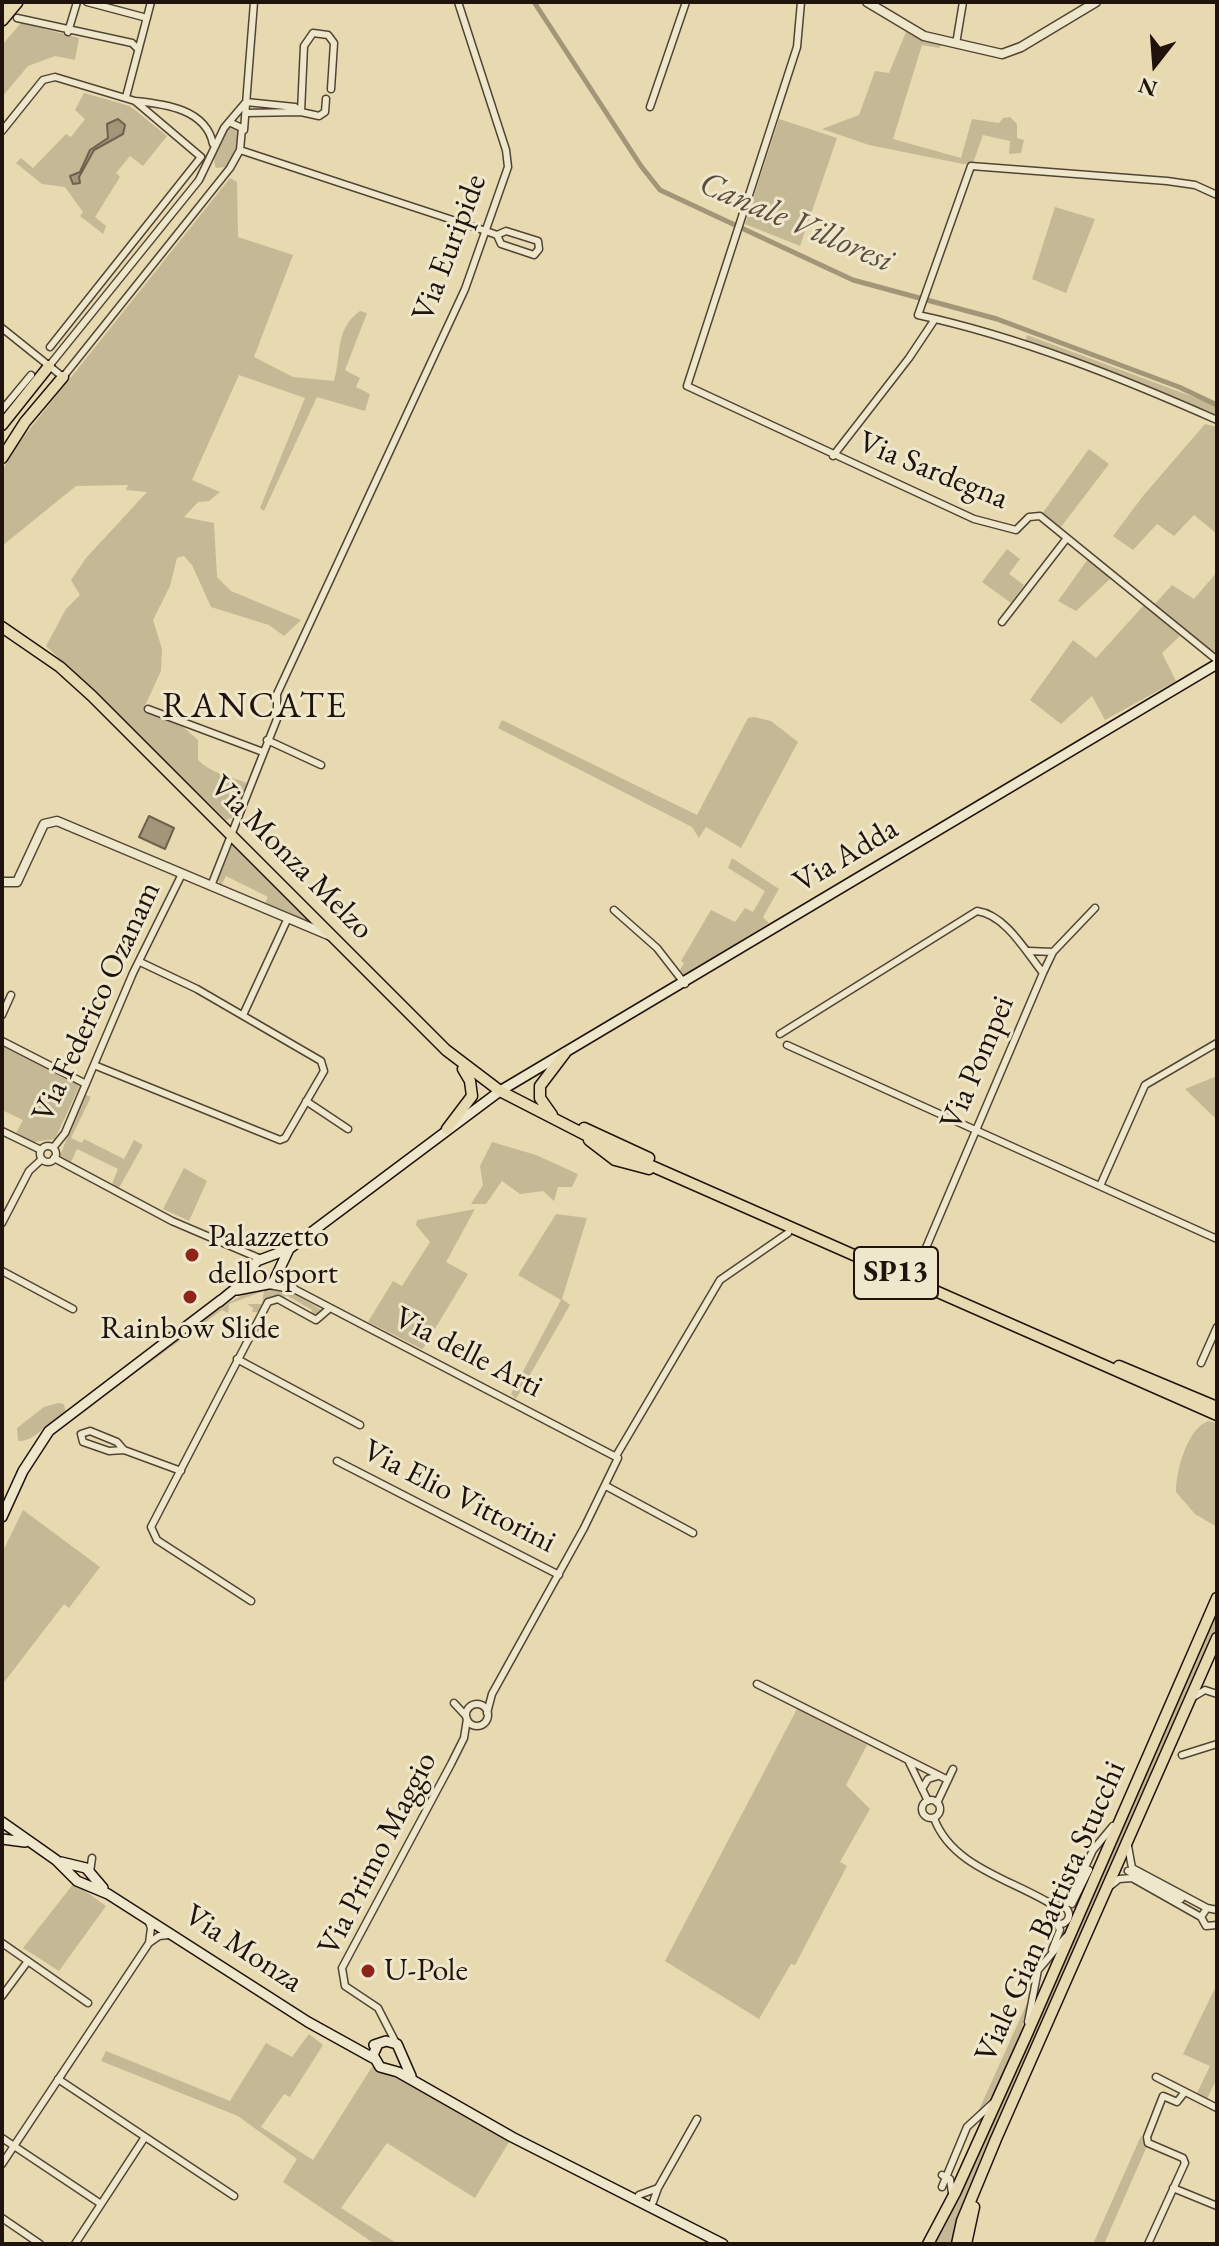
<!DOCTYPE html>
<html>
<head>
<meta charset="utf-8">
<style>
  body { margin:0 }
  #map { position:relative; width:1219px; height:2246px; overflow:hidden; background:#e7dab0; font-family:"EB Garamond",serif }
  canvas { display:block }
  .frame { position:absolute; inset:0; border:4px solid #20120c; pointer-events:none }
  .north { position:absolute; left:1115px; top:24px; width:80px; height:80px; -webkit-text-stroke:6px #efe7cc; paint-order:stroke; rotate:197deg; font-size:22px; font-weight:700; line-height:32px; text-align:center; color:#20120c }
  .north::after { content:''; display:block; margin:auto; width:28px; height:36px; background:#20120c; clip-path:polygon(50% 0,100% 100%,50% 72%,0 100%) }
</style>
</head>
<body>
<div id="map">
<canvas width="1219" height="2246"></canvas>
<div class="frame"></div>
<div class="north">N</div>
</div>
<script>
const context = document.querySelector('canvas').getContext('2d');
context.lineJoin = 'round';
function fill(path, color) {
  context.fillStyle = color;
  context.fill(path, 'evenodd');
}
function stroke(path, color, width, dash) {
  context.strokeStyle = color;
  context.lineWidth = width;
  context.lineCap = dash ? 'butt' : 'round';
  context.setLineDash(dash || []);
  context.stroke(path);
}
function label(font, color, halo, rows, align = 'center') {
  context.font = font + ' "EB Garamond",serif';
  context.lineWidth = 6;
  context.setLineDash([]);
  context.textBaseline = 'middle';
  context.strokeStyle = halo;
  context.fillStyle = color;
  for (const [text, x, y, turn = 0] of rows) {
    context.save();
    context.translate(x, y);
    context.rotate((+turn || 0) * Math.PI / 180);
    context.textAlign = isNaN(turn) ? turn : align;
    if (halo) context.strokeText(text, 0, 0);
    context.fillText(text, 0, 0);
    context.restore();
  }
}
const green = new Path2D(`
  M21,23L79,38L75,60L55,56L28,66L2,97V45Z
  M906,32L943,44L939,48L922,45L893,139L961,158L972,119L999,123L1003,118L1010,117L1017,124V138L1024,140L1021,153L1009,154L1010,141L983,135L973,163L963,164L869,145L822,129L859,115L875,71L889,73Z
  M84,93L130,106L167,136L143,166L130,156L116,173L120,177L95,217L106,226L103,234L80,216L83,212L65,187L42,184L16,163L21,158L33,168L66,134L71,137L85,119L75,110Z
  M779,119L837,138L800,246L745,224Z
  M233,125L239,129L238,145L226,167L216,168C210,153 220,133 233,125Z
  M230,178L237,182L238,237L293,255L254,357L293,377L334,381C342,354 334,330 360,311L367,313L345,370L360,378L356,387L370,394L365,411L317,397L264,511L260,508L305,398L239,375L192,480L220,492L209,501L198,502L184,517L214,523L217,577L231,591L301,620L284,636L269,625L211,607L192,565L184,556L177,558L170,586L153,620L162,649L161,671L143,710L182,726L198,740V760C212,774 229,776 247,783L232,818L226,820L46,646L66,609L80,595L71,580L86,558L147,492L126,490L128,485L76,486L2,546V473L9,455Z
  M1055,207L1095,219L1066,293L1032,279Z
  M1027,335L1207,402L1217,407V417L1024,345Z
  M1205,424L1217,427V534L1194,515L1174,536L1157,524L1133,550L1113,536L1143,496Z
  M1089,449L1109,464L1061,527L1042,514Z
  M1007,549L1020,559L1009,574L1024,585L1011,603L982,582Z
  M1088,559L1111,578L1076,611L1058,601Z
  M1217,572V649L1213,652L1154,605L1172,585L1194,599Z
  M1144,605L1180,636L1162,653L1176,681L1105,720L1092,696L1061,724L1030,700L1073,640L1096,658Z
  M754,717L771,721L798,742L741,848L706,827L699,838L692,827L498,728L502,720L697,815L748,718Z
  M237,845L320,926L318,929L264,906L268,897L226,876L221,886L218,880L232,846Z
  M732,858L779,889L763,917L769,923L684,976L680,970L684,963L681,961L711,910L735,922L745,908L753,912L765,891L728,868Z
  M2,1046L80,1085L55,1139L34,1142L16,1133L23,1120L2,1110Z
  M1217,1076V1120L1185,1089Z
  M84,1094L91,1097L71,1138L82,1143L84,1139L124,1159L134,1140L143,1145L119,1188L112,1184L118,1169L77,1149L71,1162L60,1156Z
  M492,1142L536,1155L578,1174L572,1187H558L554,1201L543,1191L520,1194L502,1181L486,1204H471L483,1185L480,1166Z
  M184,1168L207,1181L189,1221L163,1209Z
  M475,1209L446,1262L468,1274L424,1347L422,1349L368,1322L393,1281L402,1286L430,1242L416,1225L417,1220Z
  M556,1214L587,1218L562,1299L570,1305L516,1399L511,1394L561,1300L518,1275Z
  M258,1288L293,1292L323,1311L316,1316L311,1313L312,1310L286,1295L284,1298C269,1292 265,1301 258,1312H252L253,1308L247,1304H262L264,1291L229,1304L228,1313L222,1310L90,1406C105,1387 235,1293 258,1288Z
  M58,1403L64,1404L66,1413C49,1419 36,1442 18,1441L17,1428L44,1407Z
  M1208,1421L1217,1423V1527L1195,1514L1176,1492C1176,1471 1187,1429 1208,1421Z
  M23,1510L100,1567L69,1608L64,1604L2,1685V1553Z
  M1217,1607V1628L954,2244H933L964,2185Z
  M798,1707L867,1745L846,1785L870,1809L840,1862L847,1866L795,1965L791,1964L759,2019L665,1961Z
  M74,1883L106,1906L59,1971L23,1948Z
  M1217,1984V2078L1207,2099L1196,2095L1210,2066L1183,2054Z
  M1028,2001C1022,2037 1006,2087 978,2112Z
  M309,2034L323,2045L290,2097L284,2094L261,2127L313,2160L372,2067L400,2076L509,2142L475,2198L387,2143L341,2208L398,2244H375L283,2182L297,2159L238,2116L101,2061L106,2051L230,2101L266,2043L292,2057Z
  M1141,2136L1147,2146L1104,2244H1093Z`);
const water = new Path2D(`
  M118,119L125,125L123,134L94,150L79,177L80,183L73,184L70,176L80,172L90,150L108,138L107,124Z
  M149,816L174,828L165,849L139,837Z`);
const canal = new Path2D(`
  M534,2L641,166L660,190L853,280L997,319L1179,387L1217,405`);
const minorTunnel = new Path2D(`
  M1089,1870L1103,1864L1128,1871`);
const minor = new Path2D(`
  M87,2L147,18
  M801,2L797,47L687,386L974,519L1016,530L1029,517L1040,516L1217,660
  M17,18L132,43L138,49
  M68,32L77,2
  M956,44L963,2
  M126,97L151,2
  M326,99L325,112L319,116L301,112L304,46L313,33L328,35L334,43L331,89
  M135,101C165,104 206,109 213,144
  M246,102L295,107L301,112
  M650,107L686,2
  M246,113L301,112
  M229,122L246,102
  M244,130L254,2
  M2,131L43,80L55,77L135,101L201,157L50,347
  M240,150L486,231L497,235L501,244L534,255L539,249L538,241L506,231L497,235
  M1217,195L1195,185L1167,181L971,166L918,315C1020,337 1122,378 1217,420
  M2,328L63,377L230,168L240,150L242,128L229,122L224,128L199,180L49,366
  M2,410L31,375
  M833,456L909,358L935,319
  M1002,622L1067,538
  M148,709L263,752
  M267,740L321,765
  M211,886L277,719V694L465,289L508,167L506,150L458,2
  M614,910L657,948L685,984
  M1029,951L1053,952
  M2,1015L11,995
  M243,1015L287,920
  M780,1034L977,911C1006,915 1026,952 1043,973
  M2,1041L86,1084
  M787,1045L1217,1239
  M94,1065L280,1140L285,1138L324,1071L321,1061L197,989L140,962
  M306,1101L348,1129
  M2,1131L41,1150
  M40 1154a8 8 0 1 1 16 0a8 8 0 1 1-16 0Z
  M53,1148L65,1133L133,973L182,874
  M54,1158L172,1221L261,1259
  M1100,1186L1145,1085L1217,1043
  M2,1223L29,1171L42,1159
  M925,1250L1043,973L1053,952L1095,908
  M2,1271L73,1309
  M279,1274L294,1288
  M907,1278L925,1250L917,1282
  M269,1285L296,1290L618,1458L584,1528L492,1694L487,1713
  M237,1359L360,1425
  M1201,1363L1217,1327
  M124,1450L109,1451L83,1442L81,1434L90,1431L117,1442L124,1450L181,1471
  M616,1456L720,1280L788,1233
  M337,1461L559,1575
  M606,1486L693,1533
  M251,1601L157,1540L151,1527L268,1302L278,1299L316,1320L330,1308
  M757,1684L948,1780
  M1195,1696L1205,1690L1217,1694
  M454,1703L466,1716
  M466 1715a11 11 0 1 1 22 0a11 11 0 1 1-22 0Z
  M1182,1755L1217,1744
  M909,1762L928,1801
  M922,1789L928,1779L938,1776
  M922 1809a9 9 0 1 1 18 0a9 9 0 1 1-18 0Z
  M937,1803L953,1769
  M934,1818C952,1868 1015,1880 1056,1907
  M1128,1846L1132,1868L1207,1908
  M1128,1871L1181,1899
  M90,1872L92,1858
  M1109,1887L1119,1879L1132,1878L1201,1917
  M1072,1904L1089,1870
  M1051 1915a9 9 0 1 1 18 0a9 9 0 1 1-18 0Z
  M1063,1907L1069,1902L1093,1850L1113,1826
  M1217,1910L1207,1908L1201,1917L1206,1926L1217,1925
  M148,1920L151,1928L149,1943
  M2,1943L88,2003
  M1052,1950L1060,1930L1057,1923
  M2,1996L28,1961
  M1028,2022L1038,1970L1066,1937
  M396,2043L378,2008L345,1986L342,1968L451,1764L464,1738L467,1719
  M1156,2077L1217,2108
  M58,2079L234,2196
  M2,2138L101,2204
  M2,2164L149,1943L159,1936L169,1935
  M942,2175L950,2179L952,2193
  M942,2187L967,2127L993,2103
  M1173,2188L1217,2206
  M639,2195L658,2188
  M653,2202L658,2188L697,2119
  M2,2218L40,2244
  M75,2244L145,2137
  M1148,2244L1185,2163L1183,2158L1148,2143L1147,2137L1163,2096L1177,2102L1184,2093`);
const tertiary = new Path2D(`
  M867,2L924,36L1002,54L1021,47L1096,2
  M2,882H17L44,824L57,821L333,937`);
const secondary = new Path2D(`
  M237,1290L273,1283L289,1249
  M219,1302L240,1285L257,1261L289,1249L500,1091L1217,664
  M2,1517L23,1471L49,1431L221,1300
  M2,1822L56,1860L77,1881L108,1894L308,2022L373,2058
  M2,1839L25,1842
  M61,1862L86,1868L103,1888
  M378,2044L373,2055L380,2067L398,2072L512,2137L723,2244
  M374,2045L386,2041L397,2044L411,2076`);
const primary = new Path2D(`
  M2,425L49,366
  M2,458L25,422L63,377
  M2,627L60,667L92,696L446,1050L500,1091L613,1149L1217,1415
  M552,1115L540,1098V1086L565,1053
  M584,1128L649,1158
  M447,1129L472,1096L470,1081L463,1069
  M589,1140L615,1160L649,1169
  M1119,1366L1217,1407
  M928,2244L955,2193L1026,2036L1217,1598
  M957,2244L962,2221L996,2139L1217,1638
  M966,2244L974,2207`);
const motorway = new Path2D(`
  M2,8L7,2
  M2,20L17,2`);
const markers = [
  [192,1255,8,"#8f2418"],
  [190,1297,8,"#8f2418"],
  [368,1971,8,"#8f2418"]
];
const shields = [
  [896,1273,84]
];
const shieldNames = [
  ["SP13",896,1273]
];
const streetNames = [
  ["Via Euripide",450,248,-69],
  ["Via Sardegna",933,471,22],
  ["Via Adda",846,856,-31],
  ["Via Monza Melzo",291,858,45],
  ["Via Federico Ozanam",97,1002,-65],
  ["Via Pompei",978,1063,-67],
  ["Via delle Arti",468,1353,27],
  ["Via Elio Vittorini",459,1497,27],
  ["Via Primo Maggio",378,1854,-63],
  ["Viale Gian Battista Stucchi",1051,1912,-66],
  ["Via Monza",243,1949,33]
];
const poiNames = [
  ["Palazzetto",208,1237],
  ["dello sport",208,1274],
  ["Rainbow Slide",190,1329,"center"],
  ["U-Pole",384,1971]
];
const waterNames = [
  ["Canale Villoresi",796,223,23]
];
const quarterNames = [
  ["RANCATE",255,707]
];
fill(green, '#c5b894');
fill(water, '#a39678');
stroke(water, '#6f614d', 2);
stroke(canal, '#a39678', 5);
stroke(minorTunnel, '#c9bc97', 6, [6, 3]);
stroke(minor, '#524435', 9);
stroke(tertiary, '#524435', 11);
stroke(secondary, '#20120c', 12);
stroke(primary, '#20120c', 13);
stroke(motorway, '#20120c', 14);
stroke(minor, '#efe7cc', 6);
stroke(tertiary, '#efe7cc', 8);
stroke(secondary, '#efe7cc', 9);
stroke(primary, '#e7dab0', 10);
stroke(motorway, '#e7dab0', 11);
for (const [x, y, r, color] of markers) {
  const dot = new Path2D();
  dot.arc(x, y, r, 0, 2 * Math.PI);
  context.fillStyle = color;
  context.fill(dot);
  stroke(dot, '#efe7cc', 3);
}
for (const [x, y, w] of shields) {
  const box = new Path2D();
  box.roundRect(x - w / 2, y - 26, w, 52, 6);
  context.fillStyle = '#efe7cc';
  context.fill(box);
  stroke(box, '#20120c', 2);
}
label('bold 30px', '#20120c', null, shieldNames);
label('32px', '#20120c', '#efe7cc', streetNames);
label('32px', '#20120c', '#efe7cc', poiNames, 'left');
label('italic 34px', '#5b4d3d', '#efe7cc', waterNames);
context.letterSpacing = '2px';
label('36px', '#20120c', '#efe7cc', quarterNames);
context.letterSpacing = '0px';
</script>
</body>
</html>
